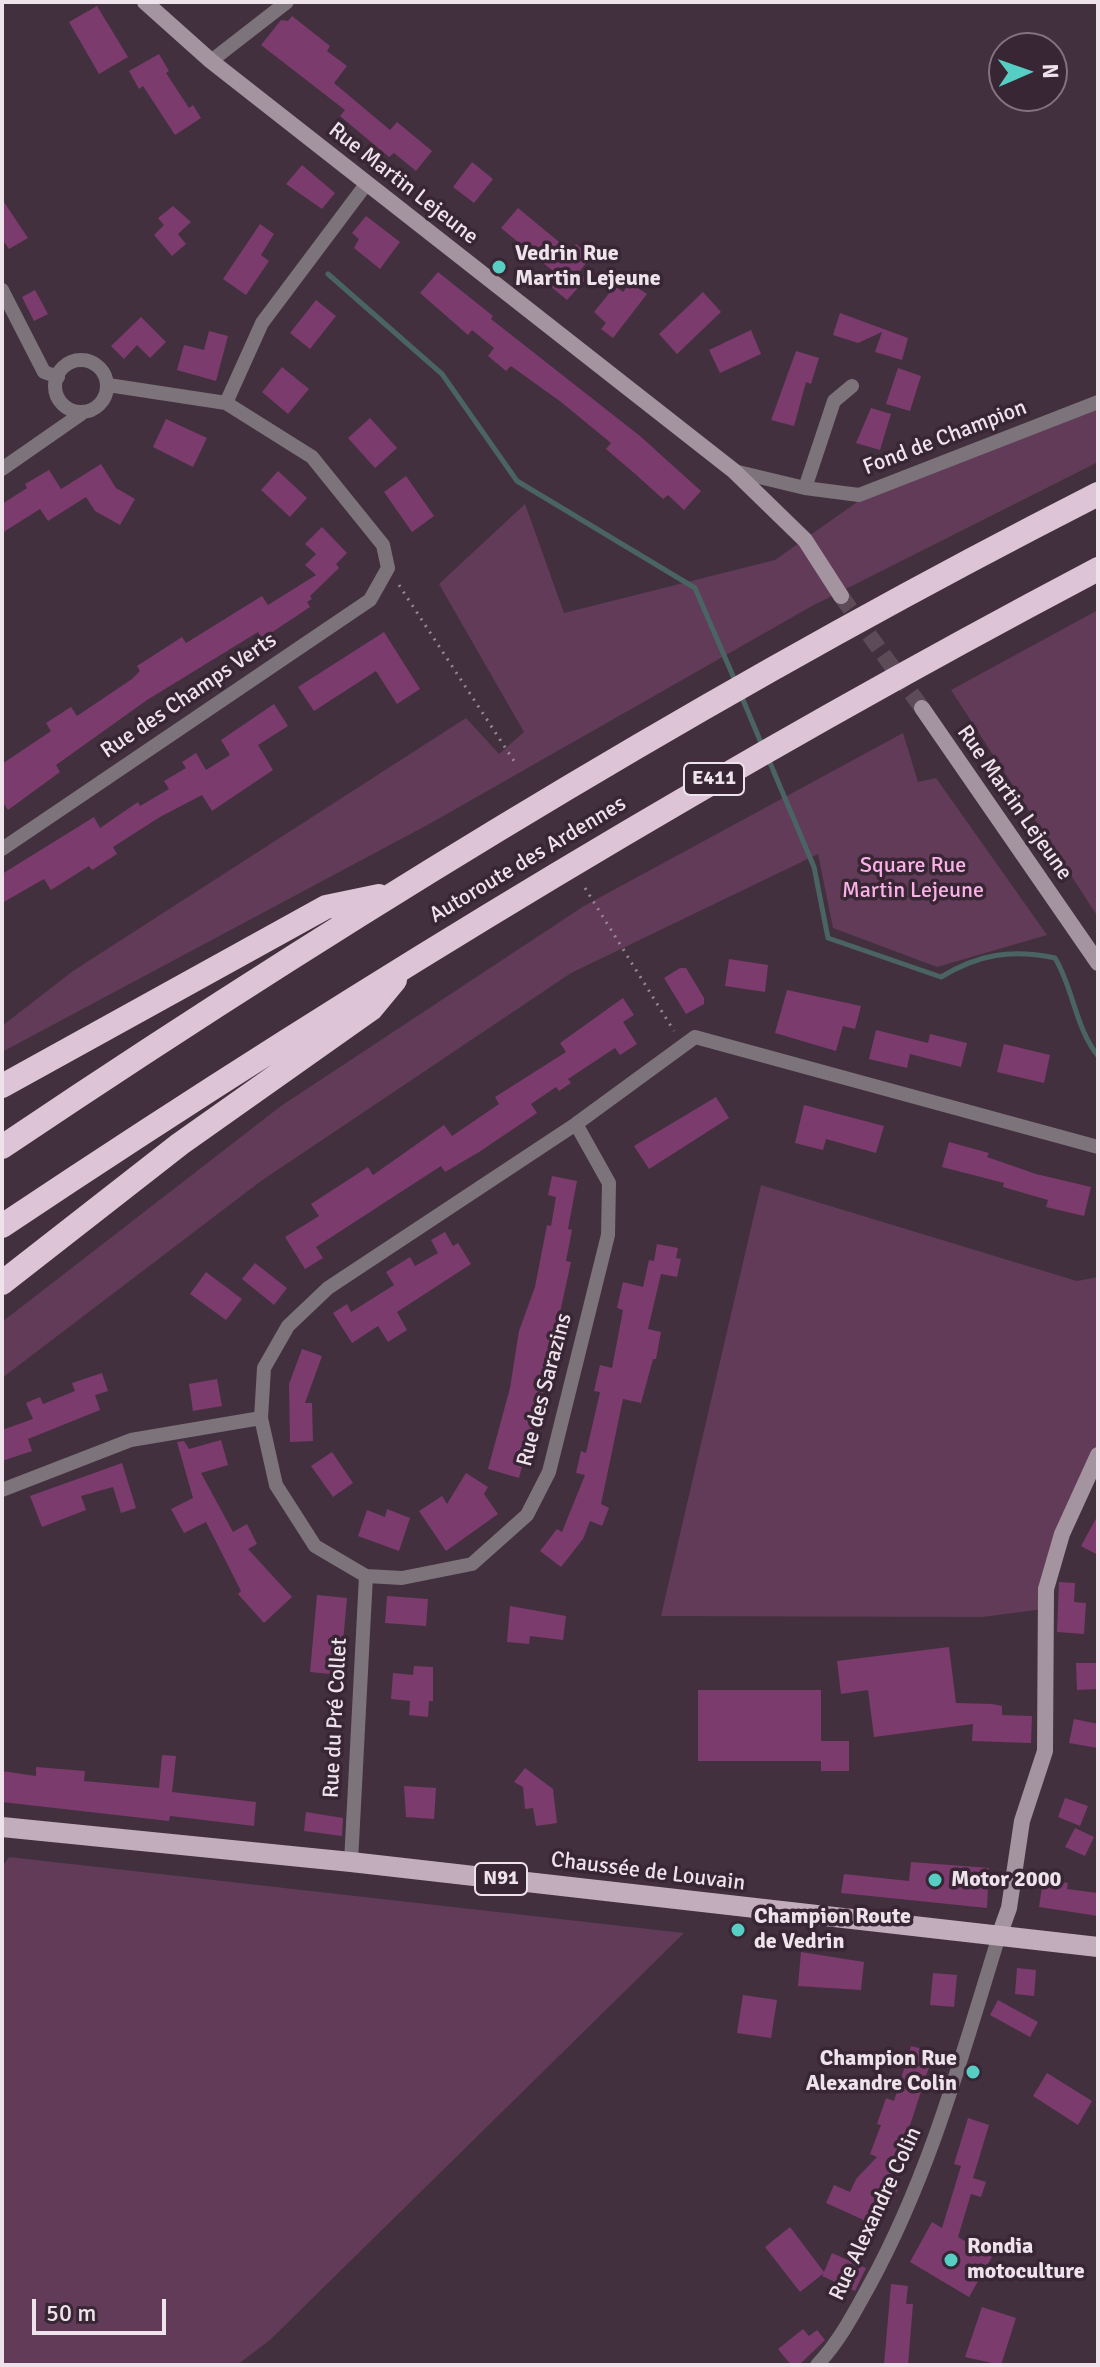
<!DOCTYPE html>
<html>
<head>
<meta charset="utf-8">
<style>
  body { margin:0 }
  #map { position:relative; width:1100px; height:2367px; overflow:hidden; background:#43303e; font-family:Signika,sans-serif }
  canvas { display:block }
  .frame { position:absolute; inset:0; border:4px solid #efe3eb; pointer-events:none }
  .north { position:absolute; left:988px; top:32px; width:80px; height:80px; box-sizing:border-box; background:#382634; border:2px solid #81727d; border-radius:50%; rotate:88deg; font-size:22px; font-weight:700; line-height:32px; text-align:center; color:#efe3eb }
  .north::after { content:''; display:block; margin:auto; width:28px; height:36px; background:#56cec3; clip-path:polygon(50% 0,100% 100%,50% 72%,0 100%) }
  .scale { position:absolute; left:32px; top:2299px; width:134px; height:36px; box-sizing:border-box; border:4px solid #efe3eb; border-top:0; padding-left:10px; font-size:24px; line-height:28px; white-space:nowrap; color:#efe3eb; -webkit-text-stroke:6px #382634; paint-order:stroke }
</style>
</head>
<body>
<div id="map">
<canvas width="1100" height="2367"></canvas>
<div class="frame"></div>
<div class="north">N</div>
<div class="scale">50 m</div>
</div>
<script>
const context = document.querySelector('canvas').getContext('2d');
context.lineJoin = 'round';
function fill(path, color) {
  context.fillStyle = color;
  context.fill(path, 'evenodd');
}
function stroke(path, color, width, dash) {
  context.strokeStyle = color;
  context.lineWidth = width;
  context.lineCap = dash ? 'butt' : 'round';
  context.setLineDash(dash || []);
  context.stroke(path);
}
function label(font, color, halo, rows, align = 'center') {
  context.font = font + ' Signika,sans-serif';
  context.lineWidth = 7;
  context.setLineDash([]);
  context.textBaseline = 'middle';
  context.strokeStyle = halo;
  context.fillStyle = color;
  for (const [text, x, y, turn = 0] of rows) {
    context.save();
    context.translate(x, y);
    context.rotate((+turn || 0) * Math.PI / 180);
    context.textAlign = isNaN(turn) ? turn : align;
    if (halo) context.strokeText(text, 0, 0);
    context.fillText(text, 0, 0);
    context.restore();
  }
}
const green = new Path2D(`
  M1098,402V462L812,606L431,823L2,1052V1026L73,971L466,718L499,754L524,732L439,584L525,504L564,613L775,560L860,500Z
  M1098,610V917L951,690Z
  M903,733L918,782L936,778L1047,935L937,967L833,928L818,854L571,973L261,1181L2,1378V1322L281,1106L584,906Z
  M761,1185L1077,1281L1098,1277V1455L1062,1534L1044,1609L982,1617L661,1616Z
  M9,1857L684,1933L270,2340L237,2365H2V1867Z`);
const stream = new Path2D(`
  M328,274L442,374L517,481L695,588L736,683
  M741,695L762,745
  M768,758L814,867L828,938L941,977C979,954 1011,949 1055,958C1074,990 1075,1027 1098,1056`);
const building = new Path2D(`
  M97,6L128,57L99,74L69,22Z
  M292,16L330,46L327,51L347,66L334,83L390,130L397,122L432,151L416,171L394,153L389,157L340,116L345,110L261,45L281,20L288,21Z
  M159,54L169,71L166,73L189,108L193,105L201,118L175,135L143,86L139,89L129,71Z
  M472,162L493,179L474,203L453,187Z
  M302,165L335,193L322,209L286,184Z
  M2,199L28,238L9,249L2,239Z
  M173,206L191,222L178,234L186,244L172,256L154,235L164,225L158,218Z
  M518,208L570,251L576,244L591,257L579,272L586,279L567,300L544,281L553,271L501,228Z
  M366,216L400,242L380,269L354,248L359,239L352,233Z
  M260,224L274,234L261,255L269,261L246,295L223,279Z
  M438,272L493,316L491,319L640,436L701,491L684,510L668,495L663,499L634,473L606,449L611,443L561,402L511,366L506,371L488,356L494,348L472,330L468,335L420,293Z
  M630,283L647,294L613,338L601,329L606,323L594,312L615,286L623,292Z
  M35,290L48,314L34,321L22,297Z
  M703,292L721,312L677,354L659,334Z
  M316,300L336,316L310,349L290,333Z
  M840,313L908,338L902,360L875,352L882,332L858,343L833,335Z
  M141,317L166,342L150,358L137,345L124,359L111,346Z
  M751,330L761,354L720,373L709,350Z
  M209,331L228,336L216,381L177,370L184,345L204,350Z
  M796,351L819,358L811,384L806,382L794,426L771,420Z
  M282,367L309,389L288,414L262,392Z
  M898,368L921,376L910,411L886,404Z
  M871,408L891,414L880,450L856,443Z
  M370,418L397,448L375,468L348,438Z
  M166,419L207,438L193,467L153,447Z
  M101,464L116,488L135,499L120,525L95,511L86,497L48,521L40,509L2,533V504L27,488L25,484L49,470L61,489Z
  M278,471L307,498L290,517L261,490Z
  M406,476L434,516L412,532L384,492Z
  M322,527L347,553L336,564L339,568L310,596L312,599L307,602L310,607L262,639L258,632L147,700L56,765L60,772L8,810L2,801V764L51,731L46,723L71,707L77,716L132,679L140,671L137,666L182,637L186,643L262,596L268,605L316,575L305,565L316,554L305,544Z
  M384,632L420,689L397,704L376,671L314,711L298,687Z
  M274,704L288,726L258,745L273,770L212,811L202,795L160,817L113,847L117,854L92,870L89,866L51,890L44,879L2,903V874L94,817L100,828L138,802L140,806L169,789L164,781L186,768L182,762L196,753L206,770L230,755L221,740Z
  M729,959L768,965L765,992L725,986Z
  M680,968H686L704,998V1004L686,1014L664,978Z
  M787,990L861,1006L855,1029L843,1026L836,1051L775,1033Z
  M623,998L634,1015L623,1022L637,1044L620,1055L615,1048L568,1079L571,1083L559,1091L556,1087L531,1104L537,1113L479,1152L445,1172L441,1166L316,1247L323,1258L305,1269L285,1237L319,1216L311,1204L368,1167L373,1175L444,1125L452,1136L499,1104L495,1097L566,1052L560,1043Z
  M876,1030L928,1043L930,1034L967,1043L961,1067L910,1054L907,1068L869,1059Z
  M1004,1044L1050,1055L1044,1083L997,1072Z
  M716,1097L729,1118L649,1169L634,1146Z
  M804,1105L884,1126L876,1153L826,1139L823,1150L795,1143Z
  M949,1142L989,1153L987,1157L1036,1174L1091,1187L1084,1216L1046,1207L1048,1200L1003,1187L1004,1183L942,1167Z
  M552,1176L577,1181L568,1229L572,1230L566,1261L571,1262L533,1436L530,1435L519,1478L488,1469L510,1388L519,1331L535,1287L547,1225L551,1226L556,1197L548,1195Z
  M445,1232L453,1246L458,1243L471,1264L397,1312L407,1330L388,1342L378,1326L352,1343L333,1313L347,1304L351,1312L394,1285L386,1272L410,1257L415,1266L438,1253L431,1240Z
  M657,1244L678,1248L676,1258L681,1259L677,1277L661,1274L648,1329L661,1332L656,1359H653L641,1403L623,1399L601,1504L609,1508L602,1526L590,1521L583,1539L561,1567L540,1551L557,1529L562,1532L585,1475L576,1473L581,1451L586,1453L600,1392L594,1391L600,1365L612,1368L623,1310L617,1308L623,1282L643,1287L649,1260L654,1261Z
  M255,1263L287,1288L274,1305L242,1279Z
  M206,1272L242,1299L226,1320L190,1294Z
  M302,1349L322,1356L305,1403H312L313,1441L290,1442L289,1384Z
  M102,1373L108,1391L95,1395L100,1410L28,1439L32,1451L2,1461V1430L33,1419L26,1403L40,1397L43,1404L75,1391L72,1383Z
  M217,1379L222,1406L193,1411L189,1384Z
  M221,1440L228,1465L201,1473L233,1532L247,1524L257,1544L248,1549L292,1597L264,1623L238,1594L241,1591L206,1522L184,1533L171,1509L193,1498L177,1442L184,1441L189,1449Z
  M332,1452L353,1483L333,1497L311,1466Z
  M122,1463L136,1508L121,1513L113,1487L81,1496L86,1510L42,1527L30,1496Z
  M466,1473L488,1487L484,1494L498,1514L446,1551L419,1511L442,1496L447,1504Z
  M387,1509L410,1518L399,1551L358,1536L367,1510L385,1517Z
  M1098,1515V1555L1081,1546Z
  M1059,1582L1075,1583L1074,1602L1086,1603L1084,1634L1057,1632Z
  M317,1595L347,1598L340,1675L310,1672Z
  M387,1596L428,1599L426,1626L385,1623Z
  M510,1606L566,1616L563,1640L530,1636L529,1644L507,1642Z
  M949,1647L956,1703L992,1704L1002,1706V1715L1032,1716L1031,1743L972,1741L973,1724L874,1737L868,1690L841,1694L837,1661Z
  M1076,1663H1098V1689L1077,1690Z
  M414,1666L433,1667V1701H429L428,1717L409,1715L410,1701L391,1699L393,1673L413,1675Z
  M698,1690H821V1741H849V1771H821V1761H698Z
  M1074,1719L1098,1724V1748L1069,1743Z
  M162,1755L176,1756L172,1792L256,1802L254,1826L170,1816L169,1821L2,1802V1771L36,1776V1767L85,1771L84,1781L159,1788Z
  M525,1768L553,1789L557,1823L536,1826L533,1808L525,1809L523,1787L514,1782Z
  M404,1786L436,1788L434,1819L406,1817Z
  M1065,1798L1088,1806L1080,1826L1058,1817Z
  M306,1812L343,1818L342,1836L304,1831Z
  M1075,1828L1094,1837L1085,1856L1065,1847Z
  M911,1862L989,1868L987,1908L841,1893L844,1874L909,1881Z
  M1043,1880L1068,1883L1067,1889L1098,1893V1916L1039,1907Z
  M801,1952L864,1962L861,1990L798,1986Z
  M1017,1968L1036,1970L1034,1996L1015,1994Z
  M933,1973L957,1975L954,2007L930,2005Z
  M743,1995L777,2000L771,2038L737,2033Z
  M998,2000L1038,2022L1030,2037L990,2015Z
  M911,2046L934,2052L891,2183L899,2187L889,2208L877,2203L868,2222L826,2203L834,2185L850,2192L856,2179L877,2157L870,2154L881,2125L877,2124L886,2098L894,2101Z
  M1047,2073L1092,2101L1078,2125L1033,2096Z
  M968,2118L989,2125L973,2178L986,2182L981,2197L971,2194L958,2237L992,2257L969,2297L910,2262L932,2222L942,2228L961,2166L954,2164Z
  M790,2227L824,2272L832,2253L866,2268L855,2291L822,2276L824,2273L800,2292L765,2247Z
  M891,2284L908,2286L906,2304H913L908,2365H884Z
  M982,2307L1016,2318L1001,2365L965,2357Z
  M803,2329L809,2336L817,2330L825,2340L799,2365H791L778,2349Z`);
const secondaryTunnel = new Path2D(`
  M841,596L922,708`);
const path = new Path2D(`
  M399,585L514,761
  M585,888L674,1031`);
const street = new Path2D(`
  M211,61L287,2
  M2,290L44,372L58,377
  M55 386a26 26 0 1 1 52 0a26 26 0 1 1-52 0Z
  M226,403L262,323L367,183
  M2,469L81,414
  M734,471L805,488L859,495L1098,402
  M805,488L834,401L852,386
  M2,849L370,600L388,568L383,545L312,457L226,403L108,385
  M576,1124L609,1183L608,1235L549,1472L527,1515L472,1564L402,1578L366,1576L315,1546L276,1485L261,1418L264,1368L288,1326L328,1288L576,1124L695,1037L1098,1147
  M2,1490L131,1440L261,1418
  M351,1862L366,1576
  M817,2365C840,2341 854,2313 870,2284C930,2174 962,2055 999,1936`);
const secondary = new Path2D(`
  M145,2L211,61L734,471L805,540L841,596
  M922,708L1098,963
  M999,1936L1009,1908L1022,1821L1045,1751L1046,1589L1062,1534L1098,1455`);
const primary = new Path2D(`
  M2,1827L351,1862L1098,1947`);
const highway = new Path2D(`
  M2,1086L326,907L379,896
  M2,1147C355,910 719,687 1098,494
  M2,1226C357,989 721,768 1098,569
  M2,1283L180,1144L371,1009L395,980`);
const markers = [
  [499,267,8,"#56cec3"],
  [935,1880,8,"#56cec3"],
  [738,1930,8,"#56cec3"],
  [973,2072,8,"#56cec3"],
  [951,2260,8,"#56cec3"]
];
const shields = [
  [714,779,60],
  [501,1879,52]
];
const shieldNames = [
  ["E411",714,779],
  ["N91",501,1879]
];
const streetNames = [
  ["Rue Martin Lejeune",403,184,38],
  ["Fond de Champion",945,438,-21],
  ["Rue des Champs Verts",189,696,-34],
  ["Rue Martin Lejeune",1014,803,55],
  ["Autoroute des Ardennes",528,860,-31],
  ["Rue des Sarazins",545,1390,-75],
  ["Rue du Pré Collet",336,1718,-87],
  ["Chaussée de Louvain",648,1872,7],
  ["Rue Alexandre Colin",876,2214,-65]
];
const poiNames = [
  ["Vedrin Rue",515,254],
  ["Martin Lejeune",515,279],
  ["Motor 2000",951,1880],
  ["Champion Route",754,1917],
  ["de Vedrin",754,1942],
  ["Champion Rue",957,2059,"right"],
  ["Alexandre Colin",957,2084,"right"],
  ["Rondia",967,2247],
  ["motoculture",967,2272]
];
const parkNames = [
  ["Square Rue",913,866],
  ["Martin Lejeune",913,891]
];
fill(green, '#613b58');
stroke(stream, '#4a6464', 5);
fill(building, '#7b3b6d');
stroke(secondaryTunnel, '#5d4b58', 16, [16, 8]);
stroke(path, '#968792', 3, [2, 6]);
stroke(street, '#7d737a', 14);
stroke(secondary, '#a4949f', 16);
stroke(primary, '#c2adbc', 20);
stroke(highway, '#ddc4d6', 24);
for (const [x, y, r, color] of markers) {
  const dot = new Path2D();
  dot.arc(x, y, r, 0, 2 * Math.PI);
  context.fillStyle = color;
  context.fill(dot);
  stroke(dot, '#382634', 3);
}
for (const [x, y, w] of shields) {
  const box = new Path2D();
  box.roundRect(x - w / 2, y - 16, w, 32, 6);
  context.fillStyle = '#382634';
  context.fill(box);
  stroke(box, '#efe3eb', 2);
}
label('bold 20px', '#efe3eb', null, shieldNames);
label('22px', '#efe3eb', '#382634', streetNames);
label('bold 22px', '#efe3eb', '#382634', poiNames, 'left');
label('22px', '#fbb0e8', '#382634', parkNames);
</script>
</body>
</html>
